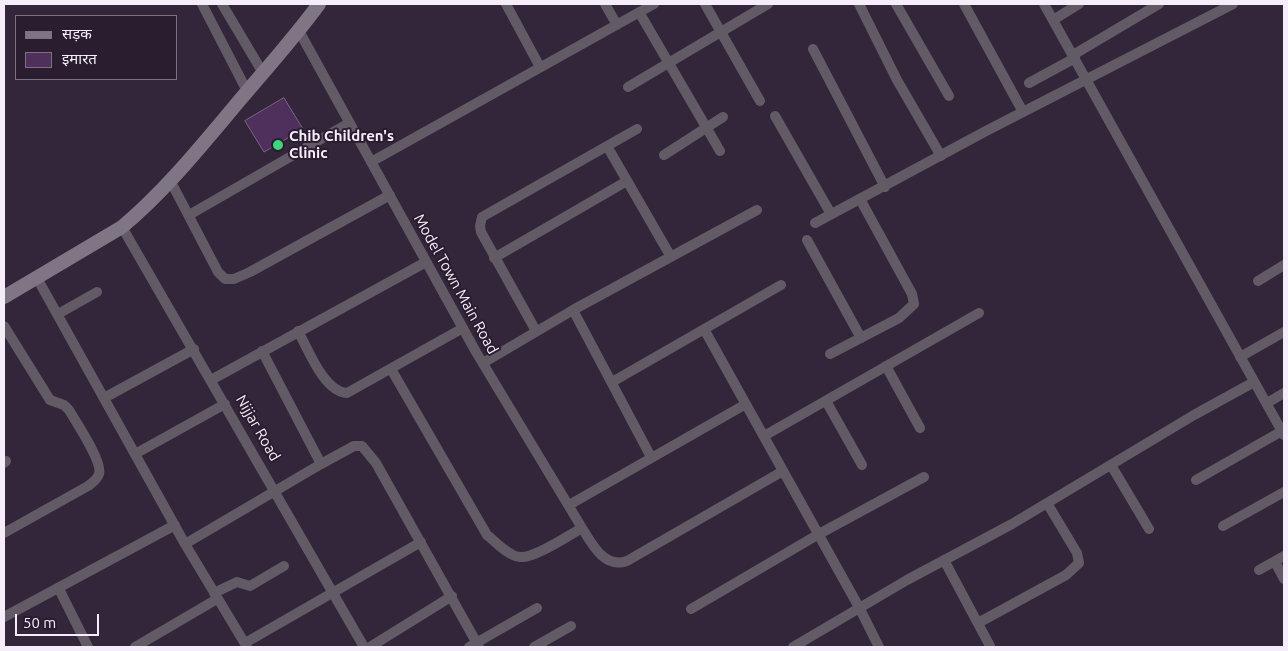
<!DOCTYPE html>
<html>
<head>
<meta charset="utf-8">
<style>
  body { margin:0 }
  #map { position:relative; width:1288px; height:651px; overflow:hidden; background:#34263a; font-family:Ubuntu,"Noto Sans Devanagari",sans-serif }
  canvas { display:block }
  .frame { position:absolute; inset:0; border:5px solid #f6edfa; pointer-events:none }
  .legend { position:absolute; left:15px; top:15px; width:162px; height:65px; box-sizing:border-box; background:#2a1d30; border:1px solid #7c7081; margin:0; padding:6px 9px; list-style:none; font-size:15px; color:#f6edfa }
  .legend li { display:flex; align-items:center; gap:10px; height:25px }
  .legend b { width:25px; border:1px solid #7c7081 }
  .scale { position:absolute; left:15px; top:614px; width:84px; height:22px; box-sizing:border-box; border:2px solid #f6edfa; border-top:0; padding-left:6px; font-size:15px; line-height:18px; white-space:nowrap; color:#f6edfa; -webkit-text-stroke:4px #2a1d30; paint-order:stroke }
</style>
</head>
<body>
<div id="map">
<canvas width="1288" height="651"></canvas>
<div class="frame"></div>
<ul class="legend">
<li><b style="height:6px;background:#807585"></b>सड़क</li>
<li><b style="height:14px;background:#4f305c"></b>इमारत</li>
</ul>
<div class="scale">50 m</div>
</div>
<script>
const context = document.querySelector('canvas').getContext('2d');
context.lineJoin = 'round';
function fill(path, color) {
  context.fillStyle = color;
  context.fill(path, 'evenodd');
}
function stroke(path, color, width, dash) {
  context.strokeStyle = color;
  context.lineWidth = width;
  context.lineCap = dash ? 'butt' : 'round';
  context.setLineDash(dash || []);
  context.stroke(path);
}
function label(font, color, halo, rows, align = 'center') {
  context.font = font + ' Ubuntu,sans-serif';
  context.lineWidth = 4;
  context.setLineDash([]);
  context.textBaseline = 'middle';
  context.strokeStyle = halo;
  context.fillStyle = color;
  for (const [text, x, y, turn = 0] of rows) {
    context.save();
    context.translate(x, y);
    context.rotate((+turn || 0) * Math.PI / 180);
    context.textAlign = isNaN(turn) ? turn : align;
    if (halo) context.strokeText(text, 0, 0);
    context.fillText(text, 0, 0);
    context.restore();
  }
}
const building = new Path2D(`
  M284,98L303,129L264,152L245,121Z`);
const street = new Path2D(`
  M202,4L247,91
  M222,4L263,73
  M506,4L540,67
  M605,4L617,25
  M705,4L760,101
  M859,4L897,80L941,156
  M896,4L949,96
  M964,4L1023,112
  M1044,4L1284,435
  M639,12L720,151
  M1053,20L1079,4
  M299,31L476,352L582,528C592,544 604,569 627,561L783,471
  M813,49L885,187
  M1073,55L1159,4
  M1029,83L1075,58
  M628,87L768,4
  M775,116L831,214
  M607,146L671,257
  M664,155L723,117
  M371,162L654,4
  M171,182L218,272L225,279H234L250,272L390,195
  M189,215L349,123
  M815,223L986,131L1233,4
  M122,227L364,647
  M807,240L861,338
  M494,258L627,181
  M37,278L185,544L247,647
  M1258,281L1284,265
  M573,310L651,457
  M58,314L97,292
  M4,326L50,400L64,405L69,410C76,422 103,462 99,474C97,480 93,482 88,486L4,533
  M704,329L860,609L879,647
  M298,331C308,349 324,392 347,393L463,328
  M536,331L481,232L480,226L482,217L637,129
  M262,351L321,464
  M830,354L899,318L914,304L912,294L860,199
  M1240,357L1284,332
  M483,363L573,310L757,210
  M886,366L920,428
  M391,369L487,535C496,542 508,556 520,557C534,559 569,535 582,528
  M211,380L426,262
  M612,382L781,285
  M104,398L194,349
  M826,401L862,465
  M1267,403L1284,393
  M764,436L979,313
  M135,454L225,404
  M4,463L6,461
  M1111,465L1149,529
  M1196,480L1282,431
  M569,505L746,404
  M1223,526L1284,492
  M185,544L321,464L354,446H362L376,463L479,647
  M944,560L990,646
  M1275,562L1284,579
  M1259,570L1284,556
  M59,589L88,647
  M214,593L237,582L250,586L284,566
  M691,609L819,534L924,477
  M4,617L175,525
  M978,623L1066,575L1079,563L1077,553L1047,503
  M245,643L421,542
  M135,647L217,599
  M370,647L452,596
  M469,647L537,608
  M534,647L571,626
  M793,647L907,580L1012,524L1194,415L1254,382`);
const secondary = new Path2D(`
  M4,297L122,227C166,190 202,145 239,101C266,69 294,38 319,4`);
const markers = [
  [278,145,6,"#3ed77d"]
];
const poiNames = [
  ["Chib Children's",289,136],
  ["Clinic",289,153]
];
const streetNames = [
  ["Model Town Main Road",456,284,61],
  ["Nijjar Road",258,428,60]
];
fill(building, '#4f305c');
stroke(building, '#77677e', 1);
stroke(street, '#625b65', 10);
stroke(secondary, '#807585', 14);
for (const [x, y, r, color] of markers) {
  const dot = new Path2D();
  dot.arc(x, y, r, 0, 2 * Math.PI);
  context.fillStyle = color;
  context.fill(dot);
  stroke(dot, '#2a1d30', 2);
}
label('bold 15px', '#f6edfa', '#2a1d30', poiNames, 'left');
label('15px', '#f6edfa', '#2a1d30', streetNames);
</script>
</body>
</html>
